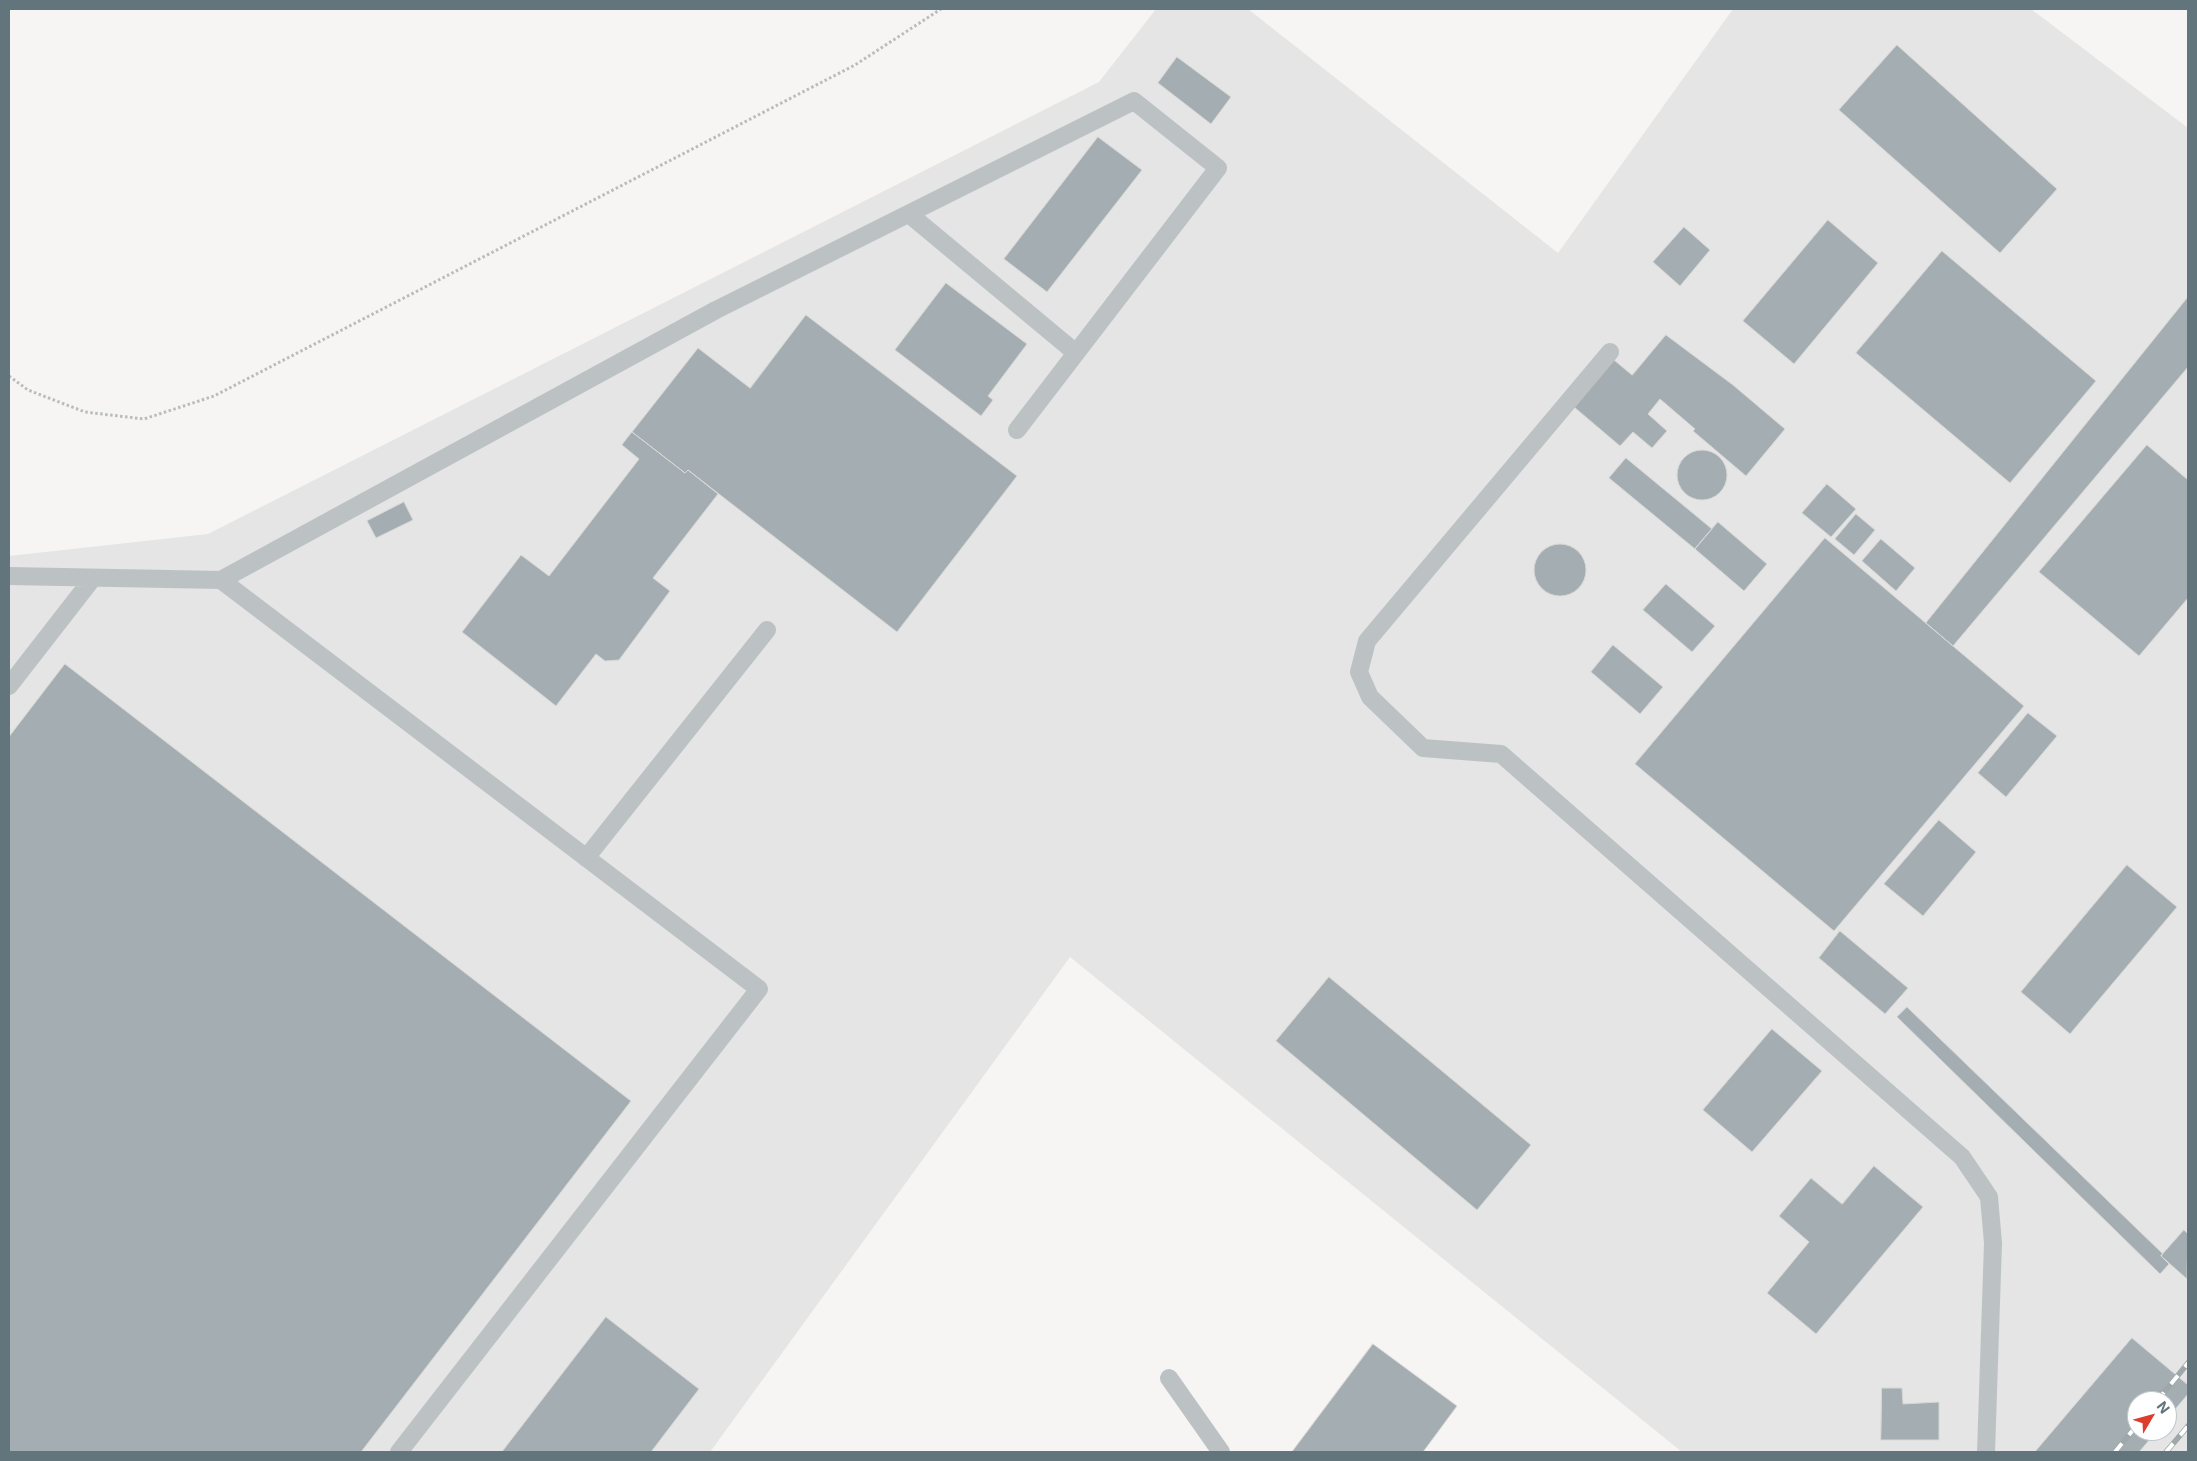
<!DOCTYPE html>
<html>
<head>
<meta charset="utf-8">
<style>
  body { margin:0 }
  #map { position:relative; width:2197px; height:1461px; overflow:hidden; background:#f6f5f3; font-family:Inter,sans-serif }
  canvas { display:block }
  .frame { position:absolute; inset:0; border:10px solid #62757c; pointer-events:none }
  .north { position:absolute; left:2127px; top:1391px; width:50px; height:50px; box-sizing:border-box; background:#fff; border:1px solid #c0c8cb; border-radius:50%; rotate:53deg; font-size:14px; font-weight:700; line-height:20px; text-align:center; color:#62757c }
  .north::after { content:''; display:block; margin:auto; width:18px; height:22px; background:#dc3e2d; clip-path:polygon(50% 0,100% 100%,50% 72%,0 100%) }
</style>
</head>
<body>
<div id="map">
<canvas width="2197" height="1461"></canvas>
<div class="frame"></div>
<div class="north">N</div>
</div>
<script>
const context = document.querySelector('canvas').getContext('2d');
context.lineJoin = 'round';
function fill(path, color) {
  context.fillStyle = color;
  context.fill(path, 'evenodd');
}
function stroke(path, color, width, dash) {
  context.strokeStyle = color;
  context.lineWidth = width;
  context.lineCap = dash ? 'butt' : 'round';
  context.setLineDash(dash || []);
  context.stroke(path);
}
const built = new Path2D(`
  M1156,9H1248L1558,253L1733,9H2031L2188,128V1452H1682L1070,957L710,1452H9V556L208,534L1099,82ZM2137,1401H2167V1431H2137Z`);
const building = new Path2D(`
  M1897,45L2057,189L2000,253L1839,110Z
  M1177,57L1231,97L1211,124L1158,83Z
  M1098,137L1142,170L1047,292L1004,259Z
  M1828,220L1878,263L1794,364L1743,321Z
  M1684,227L1710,250L1680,286L1653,262Z
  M1942,251L2096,381L2010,483L1856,353Z
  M946,283L1027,344L988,396L993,400L981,416L895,350Z
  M2188,297V367L1953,646L1926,623Z
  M806,315L1017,476L897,632L688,470L685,473L632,432L698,348L750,388Z
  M1666,335L1733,385L1785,429L1746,476L1693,431L1695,429L1660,399L1648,414L1667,431L1652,448L1633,432L1620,446L1574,407L1614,360L1632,375Z
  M632,432L685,473L688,470L718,494L653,578L670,591L619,660L605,661L596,654L556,706L462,632L521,555L549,576L639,459L622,445Z
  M2147,445L2188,480V598L2139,656L2039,572Z
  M1677 475a25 25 0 1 1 50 0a25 25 0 1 1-50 0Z
  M1626,458L1712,529L1695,549L1609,478Z
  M1827,484L1856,509L1831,537L1802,513Z
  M404,502L413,520L376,538L367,521Z
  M1856,514L1875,530L1854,555L1835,539Z
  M1718,522L1767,564L1744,591L1695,549Z
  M1825,538L2024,706L1834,931L1635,764Z
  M1881,539L1915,568L1896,591L1862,561Z
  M1534 570a26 26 0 1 1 52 0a26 26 0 1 1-52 0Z
  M1666,584L1715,626L1692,652L1643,610Z
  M1613,645L1663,687L1640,714L1591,672Z
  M65,664L631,1101L361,1452H9V737Z
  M2028,713L2057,736L2006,797L1978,773Z
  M1939,820L1976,852L1923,916L1884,884Z
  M2127,865L2177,907L2070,1034L2021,992Z
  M1840,931L1908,988L1885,1014L1819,958Z
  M1329,977L1531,1145L1477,1210L1276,1041Z
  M1907,1007L2163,1254L2161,1256L2169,1264L2160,1274L1897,1017Z
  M1772,1029L1822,1071L1752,1152L1703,1110Z
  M1874,1166L1923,1207L1816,1334L1767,1293L1809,1242L1779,1216L1811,1178L1842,1204Z
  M2184,1230L2188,1234L2187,1279L2161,1256Z
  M606,1317L699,1389L651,1452H502Z
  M2132,1338L2188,1385V1394L2167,1419V1401H2137V1431H2157L2139,1452H2035Z
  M1373,1344L1457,1406L1423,1452H1292Z
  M1882,1388H1902L1903,1404L1939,1402V1440H1881Z`);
const path = new Path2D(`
  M9,376L28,390L85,412L144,419L214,396L855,65L941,9`);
const service = new Path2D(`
  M909,214L1076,353
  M1610,352L1367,641L1359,672L1370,697L1423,748L1501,754L1962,1157L1989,1197L1993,1243L1986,1452
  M9,576L221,580L716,310L1134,101L1218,168L1017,430
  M221,580L759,989L399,1452
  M9,686L93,578
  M586,858L767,630
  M1169,1378L1221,1452`);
const rail = new Path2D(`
  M2157,1401L2188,1363
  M2115,1452L2137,1425
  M2166,1452L2188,1426`);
fill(built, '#e4e5e4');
fill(building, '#a4aeb2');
stroke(building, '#d7d7d5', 1);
stroke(path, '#b9bcbe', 3, [2.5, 2.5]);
stroke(service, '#bcc2c4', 18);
stroke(rail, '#9ea7aa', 5.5);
stroke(rail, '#fff', 4, [11]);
</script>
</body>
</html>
